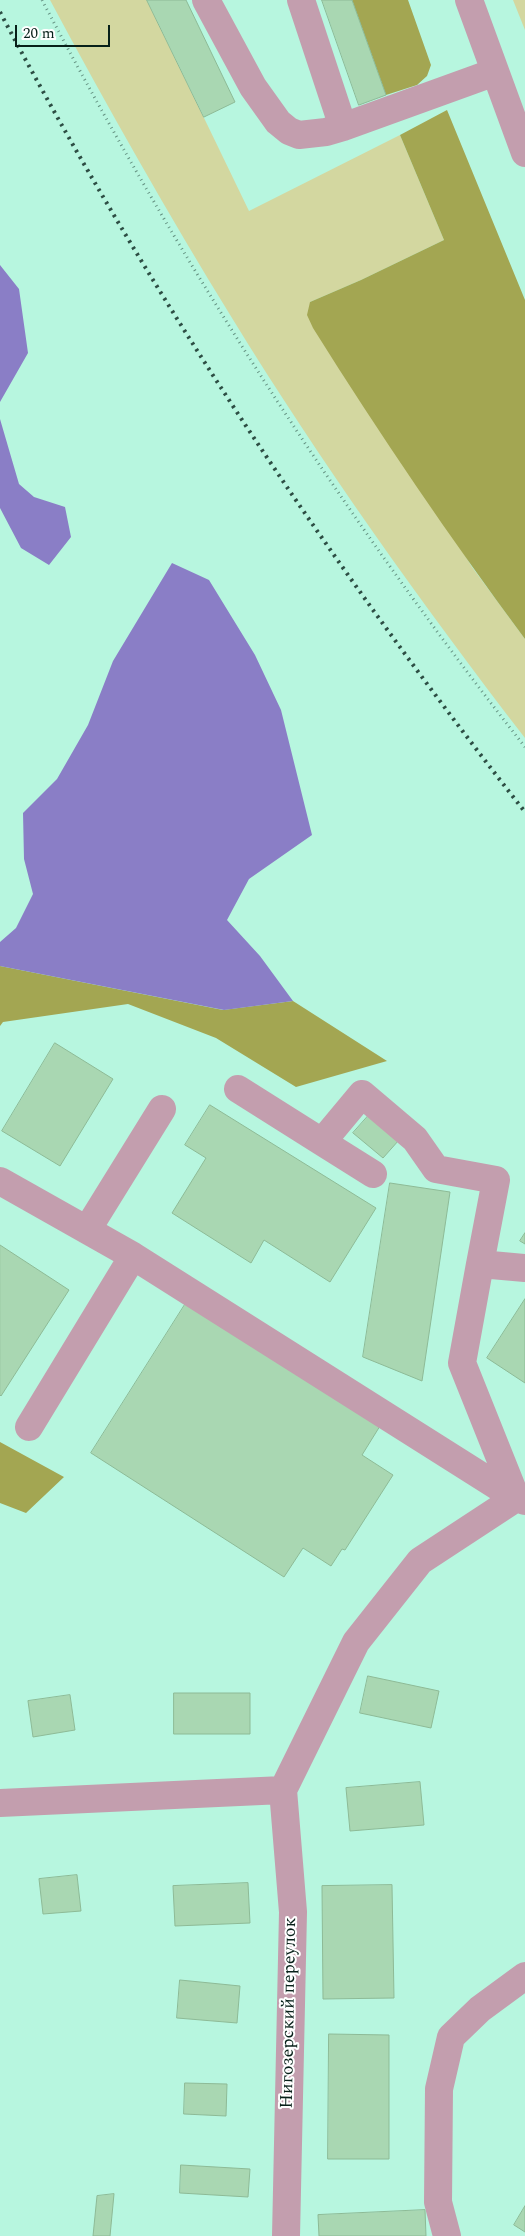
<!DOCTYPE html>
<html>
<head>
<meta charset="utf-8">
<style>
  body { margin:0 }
  #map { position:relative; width:525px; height:2236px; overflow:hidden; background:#b7f6df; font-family:Spectral,serif }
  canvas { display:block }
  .scale { position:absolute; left:15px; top:25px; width:95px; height:22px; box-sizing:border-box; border:2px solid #072019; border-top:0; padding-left:6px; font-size:15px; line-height:18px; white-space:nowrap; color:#072019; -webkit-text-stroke:4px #fff; paint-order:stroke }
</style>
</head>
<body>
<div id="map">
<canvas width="525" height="2236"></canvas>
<div class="scale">20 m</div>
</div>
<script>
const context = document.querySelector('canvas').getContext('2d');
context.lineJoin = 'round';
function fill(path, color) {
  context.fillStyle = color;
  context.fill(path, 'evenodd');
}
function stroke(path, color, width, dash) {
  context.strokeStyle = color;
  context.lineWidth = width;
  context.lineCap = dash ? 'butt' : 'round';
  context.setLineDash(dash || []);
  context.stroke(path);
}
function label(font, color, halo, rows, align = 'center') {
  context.font = font + ' Spectral,serif';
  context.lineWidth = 4;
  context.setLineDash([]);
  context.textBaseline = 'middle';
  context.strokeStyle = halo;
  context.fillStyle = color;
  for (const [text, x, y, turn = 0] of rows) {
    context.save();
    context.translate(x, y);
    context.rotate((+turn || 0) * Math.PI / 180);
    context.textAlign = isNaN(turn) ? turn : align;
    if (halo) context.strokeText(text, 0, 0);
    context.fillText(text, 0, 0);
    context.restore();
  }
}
const green = new Path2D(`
  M50,0H147L249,211L400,135L444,240L361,280L310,302L472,567L525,639V738C421,603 321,463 232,318C168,214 108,108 50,0Z
  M513,0H525V30Z`);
const forest = new Path2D(`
  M352,0H408L431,65L427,76L417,85L386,95Z
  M447,110L525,300V639C450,538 380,435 313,328L307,315L310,302L361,280L444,240L400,135Z
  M0,966L223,1010L293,1001L387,1061L296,1087L216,1038L128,1004L3,1022L0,1026Z
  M0,1442L64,1477L26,1513L0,1503Z`);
const water = new Path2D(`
  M0,265L19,289L28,353L0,402Z
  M0,419L19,484L34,497L65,507L71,537L49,565L21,548L0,508Z
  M172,563L209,580L255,655L281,710L312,835L249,879L227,920L260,956L293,1001L224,1010L0,966V942L16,928L33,894L24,859L23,813L57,779L88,725L113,661Z`);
const building = new Path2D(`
  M147,0H186L235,102L204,117Z
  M322,0H352L386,95L359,105Z
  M55,1043L113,1079L60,1166L2,1131Z
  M210,1105L376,1208L330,1282L264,1240L251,1263L172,1213L206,1158L185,1145Z
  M369,1115L399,1140L383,1158L353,1133Z
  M390,1183L450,1192L422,1381L363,1357Z
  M525,1233V1244L520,1241Z
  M0,1245L69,1290L1,1396L0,1395Z
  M525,1299V1383L487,1358Z
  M186,1303L380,1426L362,1455L393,1475L345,1550L342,1549L331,1566L303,1548L284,1577L91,1453Z
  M368,1676L439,1691L431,1728L360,1713Z
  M174,1693H250V1734H174Z
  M70,1695L75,1730L33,1737L28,1701Z
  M420,1782L424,1825L350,1831L346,1788Z
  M77,1875L81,1911L43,1914L39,1879Z
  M248,1883L250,1923L175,1926L173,1886Z
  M392,1885L394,1998L323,1999L322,1886Z
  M180,1980L240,1986L237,2023L177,2018Z
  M329,2034L389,2035V2159H328Z
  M185,2083L227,2084L226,2116L184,2114Z
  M181,2165L250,2169L248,2197L180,2193Z
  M114,2194L110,2236H93L97,2196Z
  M525,2206V2232L514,2225Z
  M425,2210L426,2236H319L318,2215Z`);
const path = new Path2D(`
  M42,0C180,263 342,514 525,747`);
const minor = new Path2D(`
  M206,0L253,87L278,122L289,131L299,135L326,132L343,127L495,72
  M301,0L343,127
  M469,0L525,153
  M238,1089L322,1142
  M162,1109L87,1230L133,1256L516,1498L462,1363L480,1264L525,1268
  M373,1174L322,1142L362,1094L415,1139L436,1169L496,1180L480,1264
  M0,1181L87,1230
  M29,1427L133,1256
  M0,1803L283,1790
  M286,2236L293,1912L283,1790L356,1642L420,1561L516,1498L525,1501
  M447,2236L438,2202L439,2089L451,2037L480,2009L525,1976`);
const rail = new Path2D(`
  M0,12C149,294 328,561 525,812`);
const streetNames = [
  ["Нигозерский переулок",290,2013,-89]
];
fill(green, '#d3d7a0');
fill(forest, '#a3a652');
fill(water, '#8a7ec6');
fill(building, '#a9d7b2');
stroke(building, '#8dba96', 1);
stroke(path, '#659383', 3, [1, 4]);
stroke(minor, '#c39eae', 28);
stroke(rail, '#2c4d43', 4, [2.5, 5]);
label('18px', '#072019', '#fff', streetNames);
</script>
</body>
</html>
